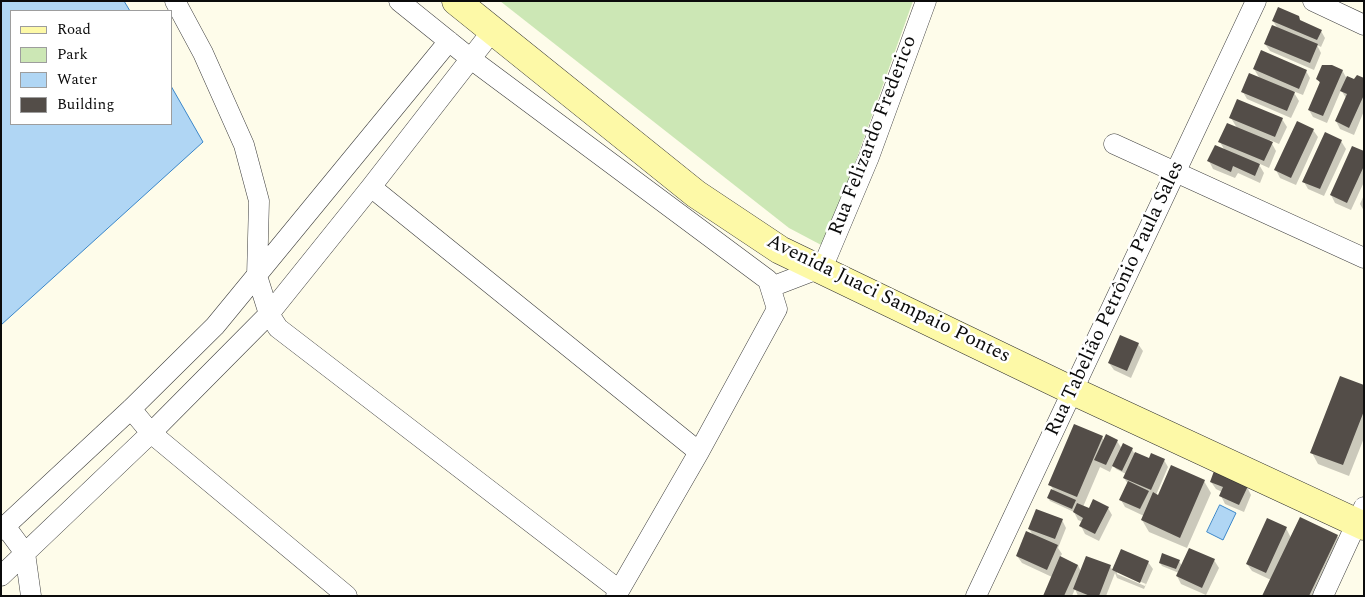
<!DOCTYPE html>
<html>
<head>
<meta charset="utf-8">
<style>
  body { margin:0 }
  #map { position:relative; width:1365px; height:597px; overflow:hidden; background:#fefcea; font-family:Spectral,serif }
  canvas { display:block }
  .frame { position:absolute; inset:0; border:2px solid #0b0b0b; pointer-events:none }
  .legend { position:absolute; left:10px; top:10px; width:162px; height:115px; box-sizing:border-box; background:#fff; border:1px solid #9d9d9d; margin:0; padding:6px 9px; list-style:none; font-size:15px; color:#0b0b0b }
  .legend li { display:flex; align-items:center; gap:10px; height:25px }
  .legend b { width:25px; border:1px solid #9d9d9d }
</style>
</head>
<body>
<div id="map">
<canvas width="1365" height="597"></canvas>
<div class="frame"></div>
<ul class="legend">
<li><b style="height:6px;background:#fdf9a7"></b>Road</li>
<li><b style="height:14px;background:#cce7b5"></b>Park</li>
<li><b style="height:14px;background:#b0d6f4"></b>Water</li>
<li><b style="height:14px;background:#534d48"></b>Building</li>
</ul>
</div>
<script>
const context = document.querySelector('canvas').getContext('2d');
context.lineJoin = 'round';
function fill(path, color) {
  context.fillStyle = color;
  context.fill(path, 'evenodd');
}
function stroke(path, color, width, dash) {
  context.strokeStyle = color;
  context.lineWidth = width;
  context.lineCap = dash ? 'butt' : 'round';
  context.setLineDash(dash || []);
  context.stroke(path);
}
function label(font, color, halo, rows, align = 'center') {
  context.font = font + ' Spectral,serif';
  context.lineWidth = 5;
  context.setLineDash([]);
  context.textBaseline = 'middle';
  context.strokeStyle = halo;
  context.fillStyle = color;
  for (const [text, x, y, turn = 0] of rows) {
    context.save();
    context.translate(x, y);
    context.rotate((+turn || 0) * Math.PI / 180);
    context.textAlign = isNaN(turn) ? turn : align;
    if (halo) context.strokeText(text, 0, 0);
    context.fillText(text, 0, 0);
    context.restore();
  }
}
const green = new Path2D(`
  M500,1H913L825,247L789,228Z`);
const water = new Path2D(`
  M1,1H124L130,11H11V124H171V86L203,142L1,325Z
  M1220,505L1236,513L1223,540L1207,532Z`);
const shadow = new Path2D(`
  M1273,21L1301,22L1321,31L1325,38L1321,47L1317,45L1321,53L1314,70L1270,51L1265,44L1278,29Z
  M1254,69L1306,71L1310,78L1303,95L1293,91L1299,101L1291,118L1247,99L1243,92L1260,79Z
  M1342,70L1347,79L1354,80L1364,79V111L1354,135L1340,129L1336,121L1346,98L1341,90L1327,123L1313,117L1309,110L1320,84L1318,79Z
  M1231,118L1282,119L1287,127L1279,144L1270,140L1276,151L1269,168L1258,163L1264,173L1260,183L1238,173L1235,178L1213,169L1209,161L1225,151L1220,142L1237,128Z
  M1313,130L1318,137L1296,185L1280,178L1276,170Z
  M1341,141L1346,149L1324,196L1308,189L1304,182Z
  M1364,152V182L1351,210L1335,203L1331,195Z
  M1364,195V211L1360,204Z
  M1138,344L1143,351L1131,378L1114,370L1109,363Z
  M1364,387V438L1349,476L1318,464L1312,453Z
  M1102,437L1104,441H1117L1122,449H1132L1134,453L1150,459L1164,460L1168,467L1156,495L1159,496L1204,481L1211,493L1187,548L1149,532L1142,520L1144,516L1125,507L1121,500L1128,484L1124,478L1126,474L1116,469L1113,465L1110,472L1100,467L1083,507L1089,510L1108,508L1112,515L1099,541L1085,534L1081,526L1083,522L1078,520L1074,512L1050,501L1048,498L1055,493L1050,484Z
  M1211,482L1247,487L1251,495L1244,512L1225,504L1221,496L1222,492L1216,489Z
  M1062,520L1066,528L1058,548L1062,554L1060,557L1078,565L1081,572L1110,566L1113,571L1121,550L1148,562L1153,569L1144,589L1117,578L1115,573L1106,596H1078L1075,589L1072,596H1044L1052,577L1022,563L1017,556L1033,535L1029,529ZM1117,572L1146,584L1145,586L1117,574Z
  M1286,528L1291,538L1337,536L1344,548L1321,596H1264L1271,580L1252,571L1247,564Z
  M1214,560L1219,568L1206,595L1181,584L1177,576L1179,573L1162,566L1160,563L1179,561L1182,566Z`);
const building = new Path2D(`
  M1278,7L1299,16L1300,20L1322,30L1317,40L1272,21Z
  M1272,25L1318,44L1310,63L1264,44Z
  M1261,50L1307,70L1299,89L1253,69Z
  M1322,65H1332L1343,70L1323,116L1308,110L1320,82L1316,79Z
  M1249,73L1295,92L1287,111L1241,92Z
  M1357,75L1364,78V95L1349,128L1335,121L1347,94L1340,91L1347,76L1354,79Z
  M1237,99L1283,118L1275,137L1229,118Z
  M1297,121L1314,129L1291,178L1274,170Z
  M1227,123L1273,142L1264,161L1218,142Z
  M1325,132L1342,140L1320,189L1302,182Z
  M1215,145L1260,164L1255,176L1233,166L1231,172L1207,161Z
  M1352,146L1364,151V166L1347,203L1330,195Z
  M1120,335L1139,343L1127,371L1108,363Z
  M1340,376L1364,385V411L1343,465L1310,453Z
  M1074,424L1103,436L1077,497L1048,485Z
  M1106,434L1118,440L1106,465L1094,460Z
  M1123,443L1133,448L1122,471L1112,466Z
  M1135,452L1149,458L1151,453L1165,459L1151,490L1123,478Z
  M1171,465L1205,480L1180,538L1141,520L1153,492L1158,495Z
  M1214,471L1248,486L1239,505L1219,496L1223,487L1210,482Z
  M1128,481L1149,491L1140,509L1119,500Z
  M1051,489L1076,500L1072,509L1047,498Z
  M1093,499L1109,507L1095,534L1079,526L1083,518L1073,512L1077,503L1089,508Z
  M1036,509L1063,519L1055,539L1028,529Z
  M1300,517L1338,535L1309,596H1262Z
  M1267,518L1287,527L1266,573L1246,564Z
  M1026,531L1058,545L1047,570L1016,556Z
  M1189,548L1215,559L1202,588L1176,576Z
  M1121,549L1149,561L1140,583L1112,570Z
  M1162,553L1180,560L1176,569L1159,563Z
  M1060,556L1078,565L1064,596H1043Z
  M1086,556L1111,565L1099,596H1090L1073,589Z`);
const street = new Path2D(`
  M175,1L203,53L244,145L259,201L257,276L269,314L278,328L619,590
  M399,1L471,59L768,280L777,309L699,452L616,596
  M1313,1L1364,25
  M1114,144L1364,258
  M371,187L699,452
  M821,271L869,157L926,1
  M771,287L818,269
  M131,409L151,433L347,596
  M5,526L25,553L31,596
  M1,530L131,409L215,326L449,41
  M1,576L151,433L269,314L371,187L493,30
  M976,596L1256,1
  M1323,596L1364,507`);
const secondary = new Path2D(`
  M456,1L696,194L780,250L1073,391L1364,526`);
const streetNames = [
  ["Rua Felizardo Frederico",874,136,-69],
  ["Rua Tabelião Petrônio Paula Sales",1116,299,-65],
  ["Avenida Juaci Sampaio Pontes",888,300,26]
];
fill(green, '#cce7b5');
fill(water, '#b0d6f4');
stroke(water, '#3a86c9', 1);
fill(shadow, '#0003');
fill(building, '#534d48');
stroke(street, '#3e3e3e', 21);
stroke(secondary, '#2d2d2d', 29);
stroke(street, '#fff', 20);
stroke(secondary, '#fdf9a7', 28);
label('20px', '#0b0b0b', '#fff', streetNames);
</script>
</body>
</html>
